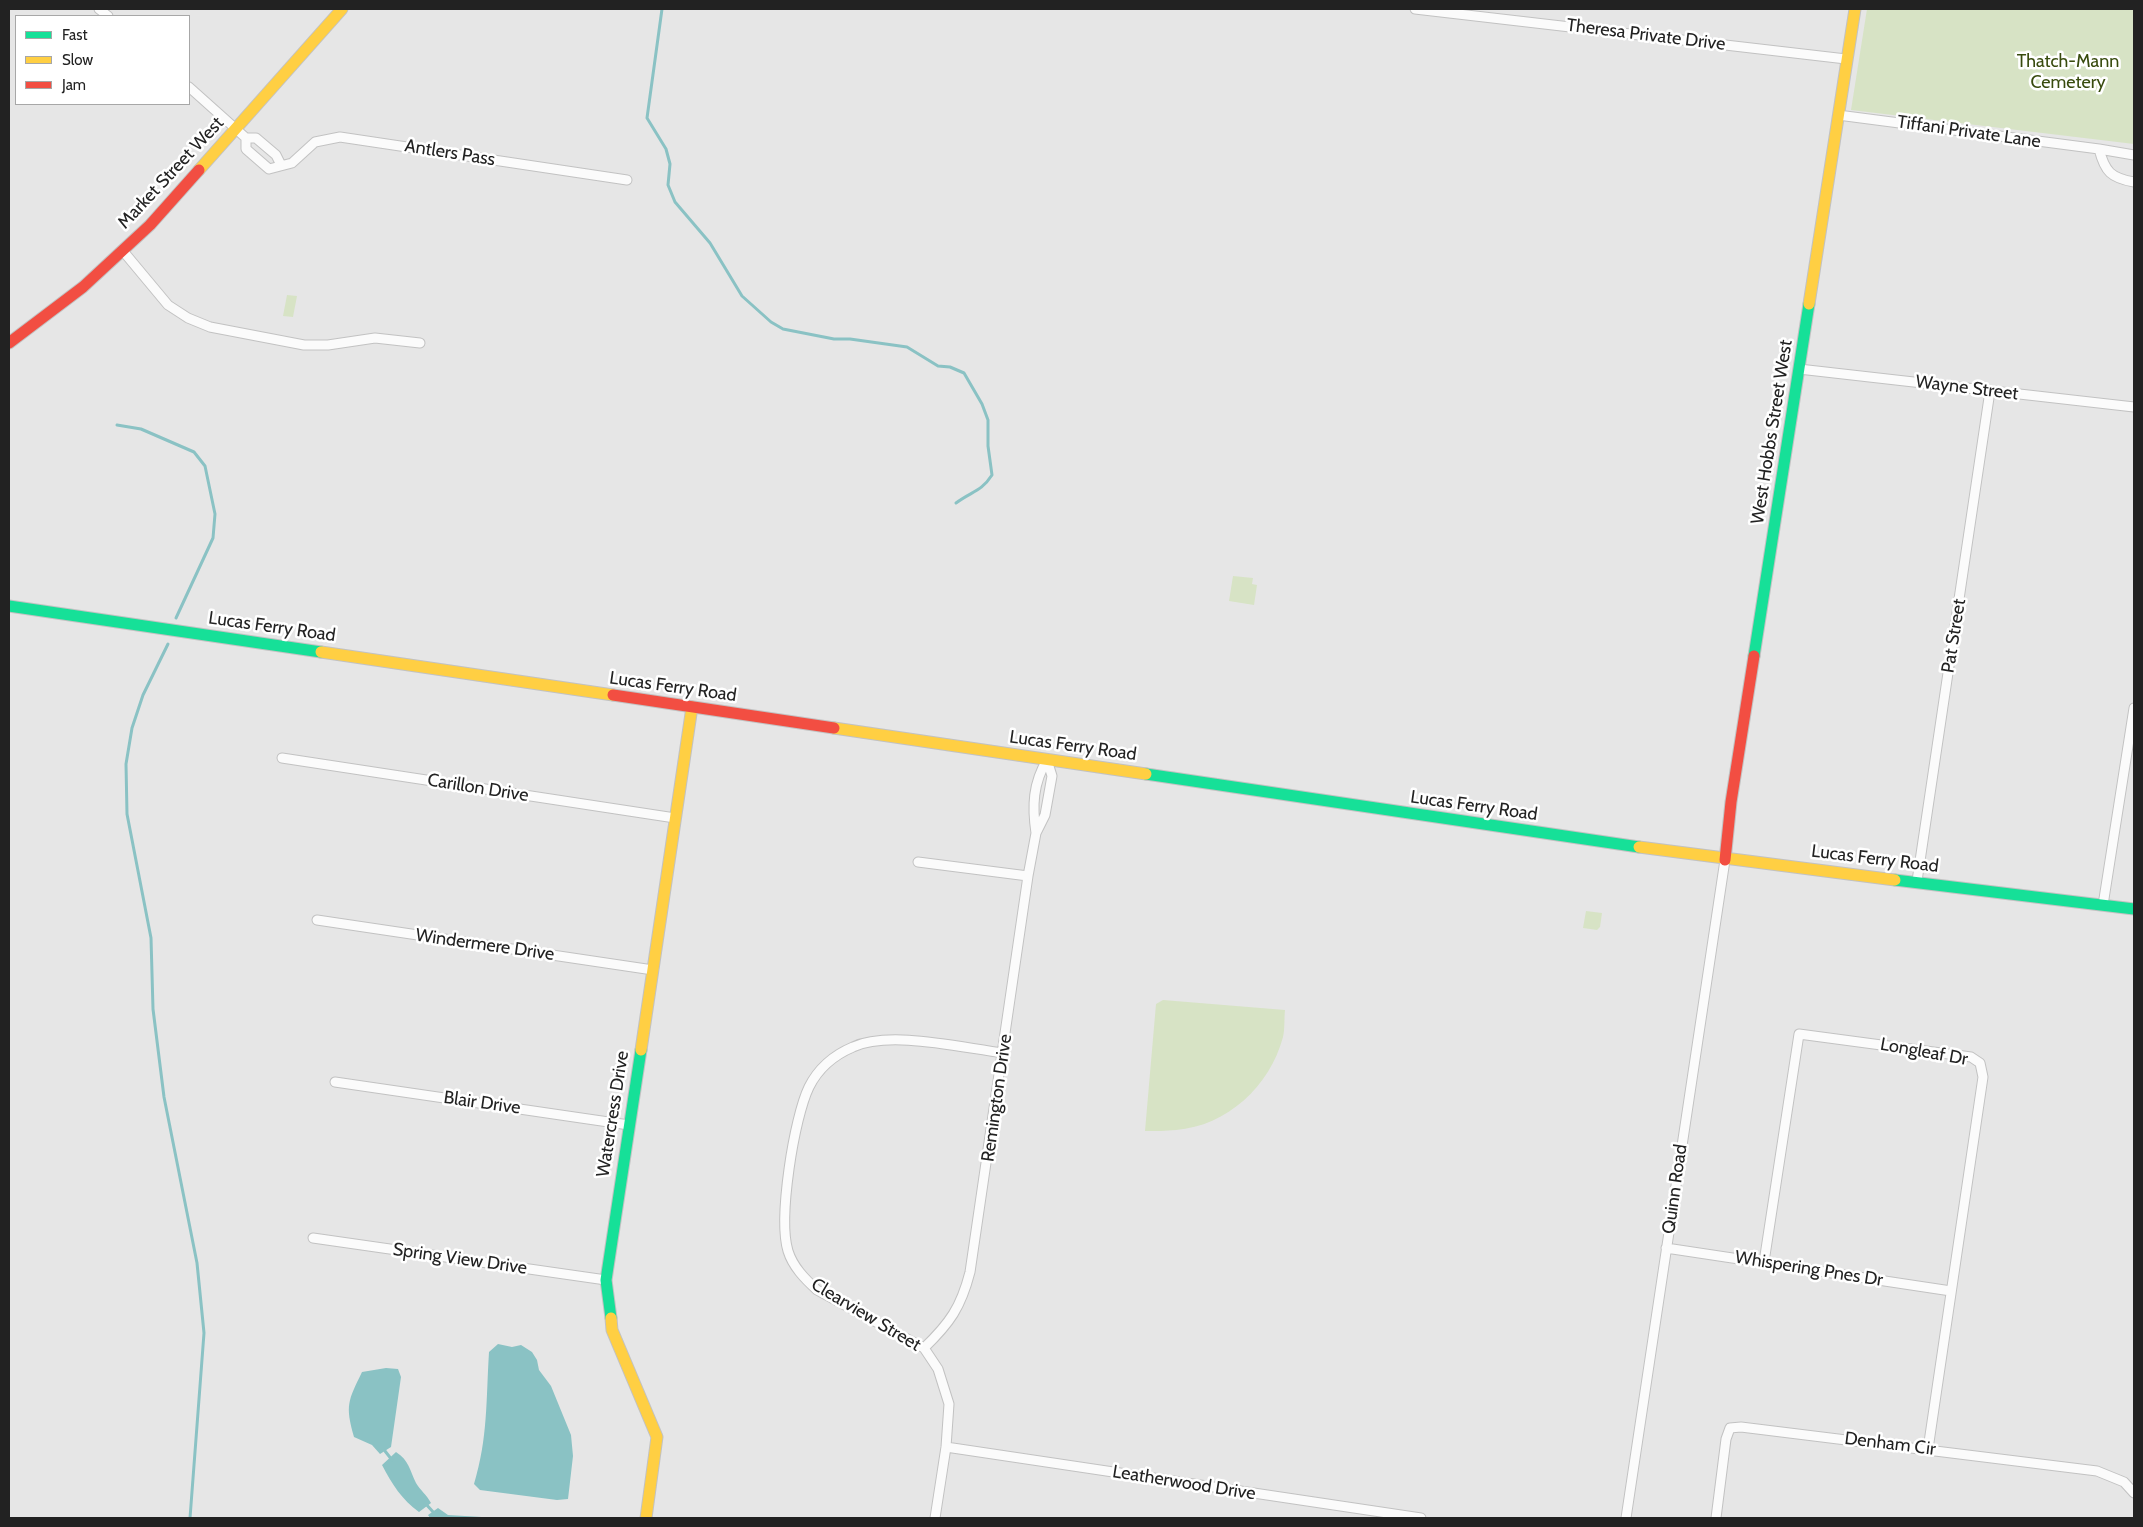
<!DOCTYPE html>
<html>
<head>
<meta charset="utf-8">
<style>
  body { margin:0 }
  #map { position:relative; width:2143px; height:1527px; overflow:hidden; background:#e6e6e6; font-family:Cabin,sans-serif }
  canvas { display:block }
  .frame { position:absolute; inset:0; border:10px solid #222; pointer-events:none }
  .legend { position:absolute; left:15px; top:15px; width:175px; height:90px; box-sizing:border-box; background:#fff; border:1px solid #a7a7a7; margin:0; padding:6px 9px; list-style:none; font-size:15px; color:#222 }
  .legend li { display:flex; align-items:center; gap:10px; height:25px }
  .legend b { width:25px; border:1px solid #a7a7a7 }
</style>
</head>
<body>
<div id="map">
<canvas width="2143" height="1527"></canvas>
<div class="frame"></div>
<ul class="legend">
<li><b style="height:6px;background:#16e098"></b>Fast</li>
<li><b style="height:6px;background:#ffcf43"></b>Slow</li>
<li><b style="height:6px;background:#f24e42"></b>Jam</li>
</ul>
</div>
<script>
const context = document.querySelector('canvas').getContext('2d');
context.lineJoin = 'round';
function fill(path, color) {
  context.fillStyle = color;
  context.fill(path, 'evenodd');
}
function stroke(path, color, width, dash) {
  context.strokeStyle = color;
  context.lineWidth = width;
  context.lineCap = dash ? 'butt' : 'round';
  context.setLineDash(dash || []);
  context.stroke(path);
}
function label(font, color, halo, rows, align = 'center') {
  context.font = font + ' Cabin,sans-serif';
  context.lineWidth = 5;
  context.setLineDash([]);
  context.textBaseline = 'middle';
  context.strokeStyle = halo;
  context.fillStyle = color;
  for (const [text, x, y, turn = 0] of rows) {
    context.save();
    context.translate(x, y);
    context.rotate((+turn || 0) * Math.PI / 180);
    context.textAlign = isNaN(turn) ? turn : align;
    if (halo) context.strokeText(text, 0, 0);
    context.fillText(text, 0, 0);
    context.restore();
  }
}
const green = new Path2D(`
  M1867,9H2134V144L1851,110Z
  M287,295L297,296L293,317L283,316Z
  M1233,576L1253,578L1252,584L1257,585L1254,605L1229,601Z
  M1586,911L1602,913L1600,927L1597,930L1583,928Z
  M1163,1000L1285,1010C1284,1019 1285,1029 1283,1037C1270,1086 1227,1126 1176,1130C1166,1131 1156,1131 1145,1131L1156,1004Z`);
const water = new Path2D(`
  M498,1344L512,1347L521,1345L532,1352L537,1360L539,1370L551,1386L571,1435L573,1456L568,1499L557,1500L480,1490L474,1484C488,1438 486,1400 489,1352Z
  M386,1368L398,1369L401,1377L391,1447L380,1454L372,1445L354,1437C345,1405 348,1401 362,1372Z
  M396,1452C409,1460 410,1471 416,1483C420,1490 427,1495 431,1503L419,1512C402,1500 392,1484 382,1465Z
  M438,1508L448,1515L499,1518H430L428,1515Z`);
const stream = new Path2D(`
  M662,9L647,118L666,149L670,164L668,185L675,202L710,243L742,296L771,322L783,329L834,339H850L907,347L938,366L950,367L964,373L982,404L988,420V446L992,475C981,492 972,491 956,503
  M117,425L141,429L194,452L205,466L215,514L213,538L176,618
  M168,644L143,695L132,728L126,764L127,814L151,938L153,1009L164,1097L197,1263L204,1333L190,1518
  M385,1451L392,1460
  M425,1503L434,1513`);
const street = new Path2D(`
  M99,9L108,16
  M1415,9L1846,59
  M189,87L246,138H256L276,155L281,165
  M1838,115L2099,149
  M246,138V149L269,169L292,163L315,142L340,137L627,180
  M2134,155L2099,149C2105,172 2111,178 2134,182
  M123,251L168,305L188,318L210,327L304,345H328L375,338L420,343
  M1799,369L2134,407
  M282,758L675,818
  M1036,833C1032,806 1033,783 1047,760
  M918,862L1028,876
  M1917,881L1990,391
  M2103,905L2134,708
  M317,920L653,970
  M335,1082L629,1125
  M313,1238L606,1280
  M1666,1248L1951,1291
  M1764,1262L1799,1034L1971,1057L1980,1063L1983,1077L1928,1449
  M924,1348C950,1323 961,1307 970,1272L1028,876L1036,833L1045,815L1052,776L1047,760
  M946,1447L1421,1518
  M935,1518L946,1447L949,1404L938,1369L924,1348L817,1290C805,1279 793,1267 788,1251C778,1218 794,1118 809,1087C818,1069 834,1055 853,1047C890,1030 962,1048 1004,1053
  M1626,1518L1725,860
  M1716,1518L1726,1439L1730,1428L1741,1427L2097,1471L2124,1482L2134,1493`);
const fast = new Path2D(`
  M9,606L321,652
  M1754,656L1809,304
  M1146,774L1639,847
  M1895,880L2134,909
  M611,1318L606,1280L641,1050`);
const slow = new Path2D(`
  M199,170L342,9
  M1809,304L1855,9
  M321,652L613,695
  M834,728L1146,774
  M1639,847L1895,880
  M641,1050L692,707
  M611,1318L612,1330L657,1437L646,1518`);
const jam = new Path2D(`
  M9,343L83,287L150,225L199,170
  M613,695L834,728
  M1725,860L1731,802L1754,656`);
const streetNames = [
  ["Theresa Private Drive",1646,35,7],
  ["Tiffani Private Lane",1969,132,8],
  ["Antlers Pass",450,153,9],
  ["Market Street West",171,173,-47],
  ["Wayne Street",1967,388,7],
  ["West Hobbs Street West",1772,432,-81],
  ["Lucas Ferry Road",272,627,8],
  ["Pat Street",1954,636,-81],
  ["Lucas Ferry Road",673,687,8],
  ["Lucas Ferry Road",1073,746,8],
  ["Carillon Drive",478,788,9],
  ["Lucas Ferry Road",1474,806,8],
  ["Lucas Ferry Road",1875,859,7],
  ["Windermere Drive",485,945,8],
  ["Longleaf Dr",1924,1052,10],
  ["Remington Drive",997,1098,-82],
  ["Blair Drive",482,1103,8],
  ["Watercress Drive",613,1114,-81],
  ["Quinn Road",1675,1189,-82],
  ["Spring View Drive",460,1259,8],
  ["Whispering Pnes Dr",1809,1269,9],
  ["Clearview Street",866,1315,31],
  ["Denham Cir",1890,1444,7],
  ["Leatherwood Drive",1184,1483,9]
];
const parkNames = [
  ["Thatch-Mann",2068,62],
  ["Cemetery",2068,83]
];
fill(green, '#d7e3c5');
fill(water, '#8ac2c4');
stroke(stream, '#8ac2c4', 3);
stroke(street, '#c2c2c2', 11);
stroke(fast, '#c2c2c2', 13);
stroke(slow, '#c2c2c2', 13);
stroke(jam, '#c2c2c2', 13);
stroke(street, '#fbfbfb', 9);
stroke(fast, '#16e098', 11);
stroke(slow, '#ffcf43', 11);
stroke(jam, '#f24e42', 11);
label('18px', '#222', '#fff', streetNames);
label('18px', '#384b0e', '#fff', parkNames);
</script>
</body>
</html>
